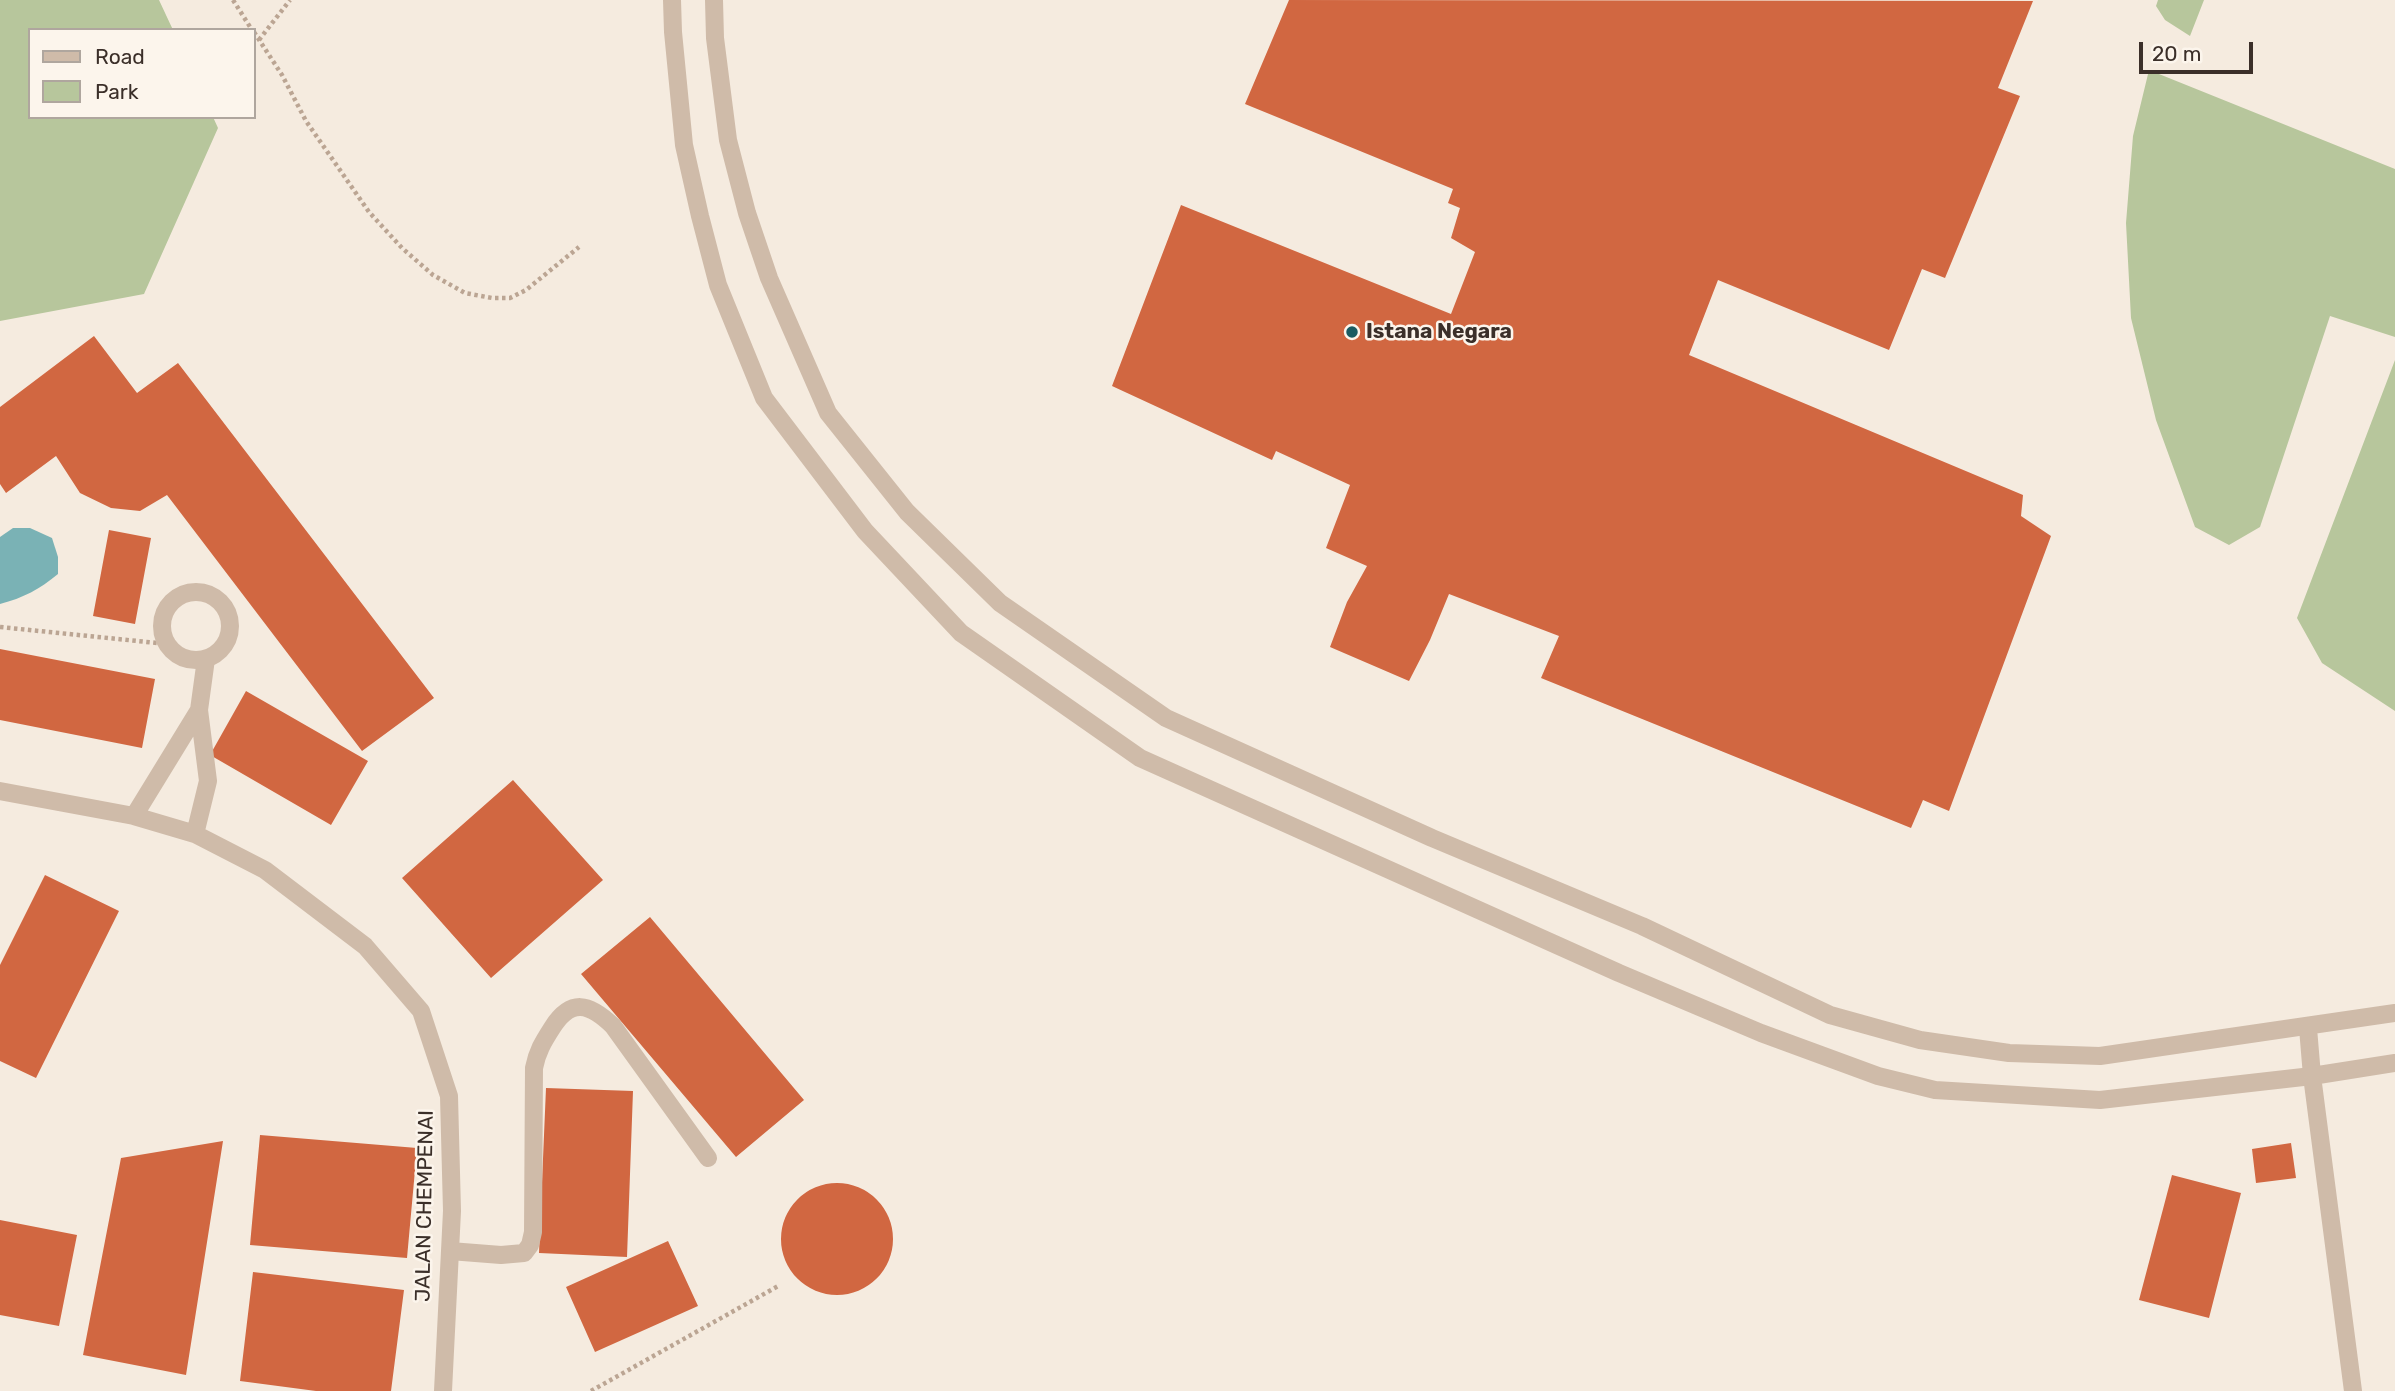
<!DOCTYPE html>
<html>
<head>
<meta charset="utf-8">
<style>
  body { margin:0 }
  #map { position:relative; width:2395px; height:1391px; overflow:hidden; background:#f5ebdf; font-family:Rubik,sans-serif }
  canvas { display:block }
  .legend { position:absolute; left:28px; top:28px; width:228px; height:91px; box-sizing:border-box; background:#fcf5ec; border:2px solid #afa69e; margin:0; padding:9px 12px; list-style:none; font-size:21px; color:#3b2f29 }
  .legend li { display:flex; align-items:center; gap:14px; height:35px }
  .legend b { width:35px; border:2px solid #afa69e }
  .scale { position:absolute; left:2139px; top:42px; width:114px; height:32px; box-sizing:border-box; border:4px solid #3b2f29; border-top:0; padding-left:9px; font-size:21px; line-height:24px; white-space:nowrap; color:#3b2f29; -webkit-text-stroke:5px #fcf5ec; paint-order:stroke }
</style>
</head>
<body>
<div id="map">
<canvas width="2395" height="1391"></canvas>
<ul class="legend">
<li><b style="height:9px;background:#cfbba9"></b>Road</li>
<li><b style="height:19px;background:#b7c69c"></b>Park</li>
</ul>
<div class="scale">20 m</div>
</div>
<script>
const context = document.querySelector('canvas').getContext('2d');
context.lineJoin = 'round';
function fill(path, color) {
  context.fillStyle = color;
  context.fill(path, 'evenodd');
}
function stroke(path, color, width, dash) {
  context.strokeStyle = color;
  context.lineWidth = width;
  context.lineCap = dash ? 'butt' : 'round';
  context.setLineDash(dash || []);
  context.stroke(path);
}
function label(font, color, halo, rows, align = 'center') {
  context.font = font + ' Rubik,sans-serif';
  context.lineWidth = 5;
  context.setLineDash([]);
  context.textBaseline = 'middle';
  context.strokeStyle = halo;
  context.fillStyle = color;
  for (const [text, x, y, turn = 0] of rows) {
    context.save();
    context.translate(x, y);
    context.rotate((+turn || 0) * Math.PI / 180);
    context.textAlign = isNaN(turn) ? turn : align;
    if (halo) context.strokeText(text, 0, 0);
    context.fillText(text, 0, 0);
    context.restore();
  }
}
const green = new Path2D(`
  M0,0H159L173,30H30V117H213L218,128L144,294L0,321Z
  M2158,0H2204L2190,36L2165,20L2156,6Z
  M2149,70L2395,169V337L2330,316L2260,527L2229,545L2195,527L2156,420L2131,318L2126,223L2133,136Z
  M2395,360V711L2322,663L2297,618Z`);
const water = new Path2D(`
  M13,528H30L52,538L58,557V574C40,589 23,598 0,604V537Z`);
const building = new Path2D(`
  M1289,0L2033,1L1998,88L2020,96L1945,278L1922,269L1889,350L1718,280L1689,355L2023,495L2021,516L2051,536L1949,811L1923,800L1911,828L1541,678L1559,636L1449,594L1430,640L1409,681L1330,647L1347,602L1367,566L1326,548L1350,485L1276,451L1272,460L1112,386L1181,205L1451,314L1475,252L1451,238L1460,208L1448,203L1453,189L1245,104Z
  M94,336L137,393L178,363L434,698L362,751L167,495L140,511L111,508L80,493L56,456L6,493L0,484V407Z
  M109,530L151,538L135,624L93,616Z
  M0,649L155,679L142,748L0,720Z
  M246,691L368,761L331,825L210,755Z
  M513,780L603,880L491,978L402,878Z
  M45,875L119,911L36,1078L0,1061V965Z
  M650,917L804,1100L736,1157L581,974Z
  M546,1088L633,1091L627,1257L539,1253Z
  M260,1135L417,1148L407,1258L250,1245Z
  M223,1141L186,1375L83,1355L121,1158Z
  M2291,1143L2296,1178L2256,1183L2252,1149Z
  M2172,1175L2241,1193L2209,1318L2139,1300Z
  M781 1239a56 56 0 1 1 112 0a56 56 0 1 1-112 0Z
  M0,1220L77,1235L59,1326L0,1315Z
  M668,1241L698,1306L595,1352L566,1287Z
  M253,1272L404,1290L391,1391H316L240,1381Z`);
const path = new Path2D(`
  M233,0L252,30
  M254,32L282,75L306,121L369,212L402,248L433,275L465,293L492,298H510L526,290L579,247
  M259,40L290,0
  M0,627L167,644
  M591,1391L780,1285`);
const minor = new Path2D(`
  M672,0L673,32L684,145L700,216L718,285L764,398L865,531L961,633L1140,758L1619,973L1761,1033L1878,1076L1935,1090L2100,1100L2312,1076L2395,1063
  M714,0L715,38L728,140L747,213L769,278L828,413L907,512L1000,603L1166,718L1432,838L1642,926L1830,1015L1920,1040L2009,1053L2100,1056L2395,1013
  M162 626a34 34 0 1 1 68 0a34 34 0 1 1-68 0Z
  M0,791L134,816L195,834L265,870L365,946L421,1011L449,1096L452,1211L443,1391
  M134,816L199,710
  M195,834L208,781L199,710L206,659
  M2308,1028L2312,1076L2353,1391
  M450,1251L501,1255L524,1253L530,1245L533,1232L534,1068C537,1052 543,1042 552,1028C571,998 589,1003 613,1026L708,1158`);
const markers = [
  [1352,332,7,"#1a5b62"]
];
const poiNames = [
  ["Istana Negara",1366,332]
];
const streetNames = [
  ["JALAN CHEMPENAI",425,1206,-89]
];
fill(green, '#b7c69c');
fill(water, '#7ab2b5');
fill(building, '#d16741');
stroke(path, '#bba593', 4.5, [3.5, 3.5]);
stroke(minor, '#cfbba9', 18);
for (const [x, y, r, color] of markers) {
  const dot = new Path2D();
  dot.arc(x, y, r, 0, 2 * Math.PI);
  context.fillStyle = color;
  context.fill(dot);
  stroke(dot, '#fcf5ec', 2.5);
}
label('bold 21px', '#3b2f29', '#fcf5ec', poiNames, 'left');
label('21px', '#3b2f29', '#fcf5ec', streetNames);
</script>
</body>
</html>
